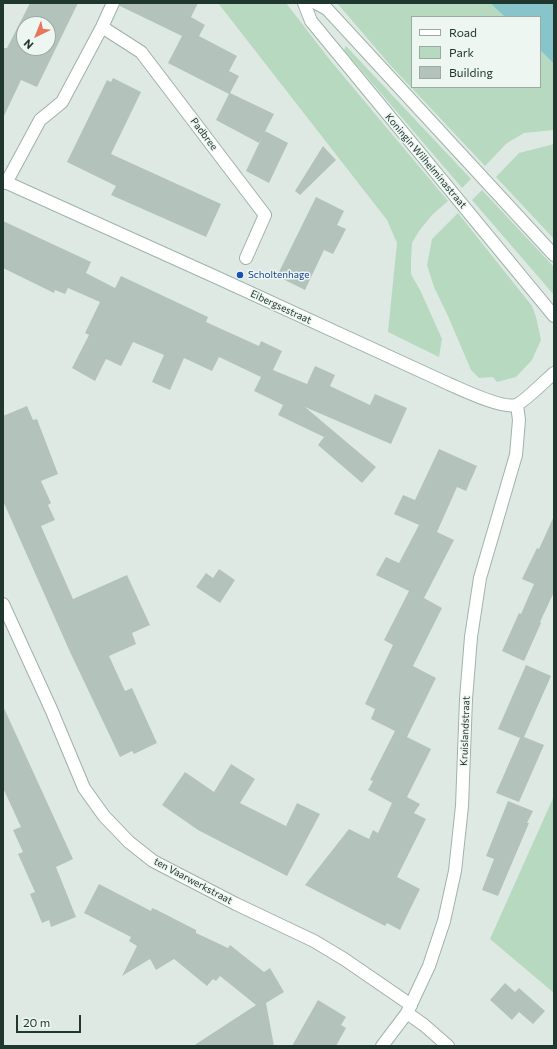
<!DOCTYPE html>
<html>
<head>
<meta charset="utf-8">
<style>
  body { margin:0 }
  #map { position:relative; width:557px; height:1049px; overflow:hidden; background:#dee9e3; font-family:Commissioner,sans-serif }
  canvas { display:block }
  .frame { position:absolute; inset:0; border:4px solid #203730; pointer-events:none }
  .legend { position:absolute; left:411px; top:16px; width:130px; height:72px; box-sizing:border-box; background:#eef6f1; border:1px solid #9caaa4; margin:0; padding:5px 7px; list-style:none; font-size:12px; color:#203730 }
  .legend li { display:flex; align-items:center; gap:8px; height:20px }
  .legend b { width:20px; border:1px solid #9caaa4 }
  .north { position:absolute; left:16px; top:16px; width:40px; height:40px; box-sizing:border-box; background:#eef6f1; border:1px solid #9caaa4; border-radius:50%; rotate:223deg; font-size:11px; font-weight:700; line-height:16px; text-align:center; color:#203730 }
  .north::after { content:''; display:block; margin:auto; width:14px; height:18px; background:#e9765b; clip-path:polygon(50% 0,100% 100%,50% 72%,0 100%) }
  .scale { position:absolute; left:16px; top:1015px; width:65px; height:18px; box-sizing:border-box; border:2px solid #203730; border-top:0; padding-left:5px; font-size:12px; line-height:14px; white-space:nowrap; color:#203730; -webkit-text-stroke:3px #eef6f1; paint-order:stroke }
</style>
</head>
<body>
<div id="map">
<canvas width="557" height="1049"></canvas>
<div class="frame"></div>
<ul class="legend">
<li><b style="height:5px;background:#fff"></b>Road</li>
<li><b style="height:11px;background:#b7d9bf"></b>Park</li>
<li><b style="height:11px;background:#b3c3bc"></b>Building</li>
</ul>
<div class="north">N</div>
<div class="scale">20 m</div>
</div>
<script>
const context = document.querySelector('canvas').getContext('2d');
context.lineJoin = 'round';
function fill(path, color) {
  context.fillStyle = color;
  context.fill(path, 'evenodd');
}
function stroke(path, color, width, dash) {
  context.strokeStyle = color;
  context.lineWidth = width;
  context.lineCap = dash ? 'butt' : 'round';
  context.setLineDash(dash || []);
  context.stroke(path);
}
function label(font, color, halo, rows, align = 'center') {
  context.font = font + ' Commissioner,sans-serif';
  context.lineWidth = 3;
  context.setLineDash([]);
  context.textBaseline = 'middle';
  context.strokeStyle = halo;
  context.fillStyle = color;
  for (const [text, x, y, turn = 0] of rows) {
    context.save();
    context.translate(x, y);
    context.rotate((+turn || 0) * Math.PI / 180);
    context.textAlign = isNaN(turn) ? turn : align;
    if (halo) context.strokeText(text, 0, 0);
    context.fillText(text, 0, 0);
    context.restore();
  }
}
const green = new Path2D(`
  M218,3H286L330,60L448,201L432,215L419,231L412,243L411,261V274L421,292L442,339L439,357L388,332L397,243L387,220Z
  M337,3H490L505,17H412V87H540V50L554,64V130L524,133L507,143L485,166L391,66Z
  M346,46L471,179L462,188L344,50Z
  M554,144V239L496,177L519,153Z
  M482,190L554,267V295L472,200Z
  M458,213L532,306L536,317L541,340L532,360L516,377L497,382L493,377L479,378L471,370L448,316L434,287L427,265L432,239Z
  M554,796V993L490,939Z`);
const water = new Path2D(`
  M490,3H554V64L540,50V17H505Z`);
const building = new Path2D(`
  M30,3H78L37,87L21,80L3,118V48H7ZM24,24H48V48H24Z
  M120,3H198L191,17L205,25L199,36L237,56L229,71L239,76L230,93L274,114L259,143L216,120L229,94L168,63L182,36L120,6Z
  M113,78L141,92L111,154L221,204L206,237L111,195L116,186L67,162L107,80L111,82Z
  M265,131L288,143L269,183L246,171Z
  M323,146L336,160L300,195L295,191Z
  M316,197L344,211L337,225L346,229L333,254L324,250L305,290L277,276Z
  M3,221L91,262L86,273L115,288L121,276L208,317L206,322L259,346L261,341L282,351L273,370L307,384L315,366L335,375L330,386L370,405L375,394L407,408L391,444L305,407L376,467L362,483L318,445L324,437L278,415L283,405L254,391L261,377L219,357L212,371L184,358L170,390L152,382L164,355L133,342L121,366L106,359L95,381L72,368L89,335L85,333L100,302L68,288L65,294L55,290L54,293L3,268Z
  M27,406L33,420L37,419L58,474L41,481L51,503L48,505L55,520L41,526L73,599L127,575L150,625L132,633L136,644L109,656L125,691L132,688L157,743L134,754L132,751L120,757L70,652L3,501V416Z
  M439,449L477,466L466,491L457,487L437,532L454,540L424,598L442,608L413,666L436,678L407,737L431,749L407,797L420,804L414,813L426,819L397,877L420,889L400,930L387,923L385,926L305,885L349,829L369,839L373,830L378,833L392,803L368,790L373,781L370,780L395,731L371,719L375,709L365,704L393,645L384,640L409,591L376,575L386,557L399,563L419,525L394,514L403,495L415,500Z
  M554,516V592L540,622L541,623L524,661L502,651L519,613L521,614L534,584L522,579L537,548L539,549Z
  M219,569L235,580L220,603L196,587L206,573L213,578Z
  M526,665L551,676L524,737L544,745L519,802L496,793L520,738L498,729Z
  M3,706L73,859L56,867L76,917L51,927L49,920L42,923L30,894L35,892L18,854L23,852L13,830L21,827L3,788Z
  M231,764L255,779L240,803L286,826L297,803L320,814L287,876L198,830L162,805L185,772L214,792Z
  M508,801L533,811L527,823H529L498,896L482,890L494,859L486,856Z
  M99,884L151,911L152,908L157,910L196,930V933L228,948L230,945L264,972L270,968L284,992L266,1003L274,1046H193L256,1005L220,976L216,981L213,979L207,986L174,959L156,970L150,959L122,976L137,946L129,941L131,937L84,913Z
  M505,983L515,992L519,988L545,1011L533,1024L519,1012L512,1020L490,1000Z
  M318,1000L346,1017L341,1025L346,1028L336,1046H292Z`);
const street = new Path2D(`
  M102,27L141,52L265,215L246,258
  M6,183L40,120L62,102L102,27L113,3
  M3,604L51,709L84,788L104,816L129,842L153,861L236,904L314,941L344,959L411,1005
  M407,1013L424,1025L448,1046`);
const secondary = new Path2D(`
  M304,3L311,21L554,316
  M316,3L327,9L554,255
  M3,181L218,278L449,384C463,390 502,409 516,405C523,403 547,379 554,373
  M382,1046L407,1013L429,966L444,921L455,871L462,806L466,699L471,637L480,578L516,455L519,420L517,405`);
const markers = [
  [240,275,4,"#1a4fb4"]
];
const streetNames = [
  ["Padbree",204,134,53],
  ["Koningin Wilhelminastraat",426,161,50],
  ["Eibergsestraat",281,307,25],
  ["Kruislandstraat",465,731,-88],
  ["ten Vaarwerkstraat",193,881,28]
];
const transitNames = [
  ["Scholtenhage",248,275]
];
fill(green, '#b7d9bf');
fill(water, '#88c5cb');
fill(building, '#b3c3bc');
stroke(street, '#a1b0aa', 14);
stroke(secondary, '#9eb4aa', 14);
stroke(street, '#fff', 12);
stroke(secondary, '#fff', 12);
for (const [x, y, r, color] of markers) {
  const dot = new Path2D();
  dot.arc(x, y, r, 0, 2 * Math.PI);
  context.fillStyle = color;
  context.fill(dot);
  stroke(dot, '#eef6f1', 1.5);
}
label('10px', '#203730', '#eef6f1', streetNames);
label('10px', '#164399', '#eef6f1', transitNames, 'left');
</script>
</body>
</html>
